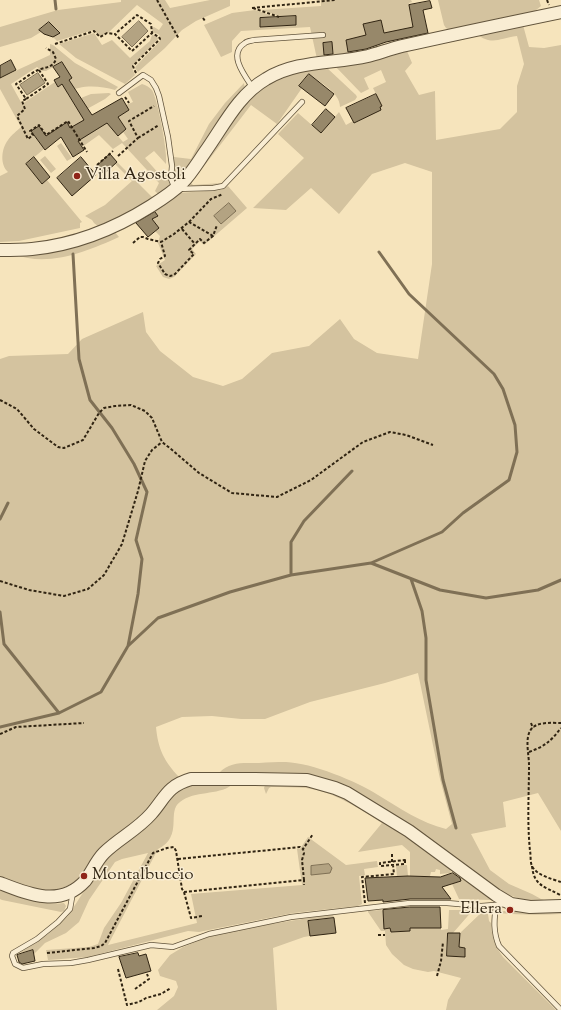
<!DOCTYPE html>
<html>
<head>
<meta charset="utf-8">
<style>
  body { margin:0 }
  canvas { display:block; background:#f6e4bc }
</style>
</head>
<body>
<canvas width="561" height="1010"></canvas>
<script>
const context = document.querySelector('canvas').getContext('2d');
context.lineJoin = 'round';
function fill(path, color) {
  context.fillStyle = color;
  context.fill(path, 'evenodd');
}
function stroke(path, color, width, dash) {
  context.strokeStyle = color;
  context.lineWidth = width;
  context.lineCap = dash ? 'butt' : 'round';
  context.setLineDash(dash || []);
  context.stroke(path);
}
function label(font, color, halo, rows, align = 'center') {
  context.font = font + ' "Sorts Mill Goudy",serif';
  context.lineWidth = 3;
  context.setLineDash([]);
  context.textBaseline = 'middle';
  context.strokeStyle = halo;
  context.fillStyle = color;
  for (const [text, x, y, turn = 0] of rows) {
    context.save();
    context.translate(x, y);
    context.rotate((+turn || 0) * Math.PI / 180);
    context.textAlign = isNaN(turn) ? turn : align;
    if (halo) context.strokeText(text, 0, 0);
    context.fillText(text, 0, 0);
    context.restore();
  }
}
const green = new Path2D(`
  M121,0H165L170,8L210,0H230V6L196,21L182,30L165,48L138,72L135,68L136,66L160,41V36L158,34L152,32V28L154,27L159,30L163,24L137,5L108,33L100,36L93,30L57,41L53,37L60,32L49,22L39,30L41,32L31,38L0,47V27L58,10L121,2Z
  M321,0H411L412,2L409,3L412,21L415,27L390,32L392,41L387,42L381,20L363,24L366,35L346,40L349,54L335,57L333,55L332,42L323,43L324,56L323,58L317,59L310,27L241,31L232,41V52L221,57L204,25L232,13L255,10L276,17L260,18V27L296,25L295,16L282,17L262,10L321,6Z
  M438,0H539L541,6L535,11L449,30L446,28L444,25Z
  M523,25L529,47L544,48L561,45V831L538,793L503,802L506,827L471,834L490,870L509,884L532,894L541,899L547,901L524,900L503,893L357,793L219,773C230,761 244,763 259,763C268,762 277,762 286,762C312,763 356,781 378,795C400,808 421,823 446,829L452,824L440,779L418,673L385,683L310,702L265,719H241L212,716L182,717L156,727C158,749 164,761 179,777L169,782L142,818L83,876C50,901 35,889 0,877V359L9,356L68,354L82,339L143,312L146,332L160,351L193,377L223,386L242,379L272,353L309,346L340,319L354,339L377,353L418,359L432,264V172L405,163L372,174L339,214L311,188L286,210L253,208L304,158L278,134L298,113L321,133L339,112L346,125L353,121L354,123L381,110L380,107L382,106L373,88L386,82L381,70L364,78L369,89L361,93L334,65L468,36L465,39L407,51L412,63L405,71L419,95L435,91L436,140L500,129L517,112V86L524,64L517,36C499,38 493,46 476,34Z
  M94,33L102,45L112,40L130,58L150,41L152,35L157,36L158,39L133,65L132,68L135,75L125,84L76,58L59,44Z
  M50,44L53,45L75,63L118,87L115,90C100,86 81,84 67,93L80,113L89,117L107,123L123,142L128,139L123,132L126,129L118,117L129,110L126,105L133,102L128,92L142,84C146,85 149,87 152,90C158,100 168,154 166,164L154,151L145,158L160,175L166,171L171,187L158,194L155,191L159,183L122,143L113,149L99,135L82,147L67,123L46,136L39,126L31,131L44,149L26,164L42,184L47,180L82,222L80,223V228L19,241L0,242V176L8,172C0,165 1,149 8,140C11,135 17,131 21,127L0,89V78L50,55ZM62,62L72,78L58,87L55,82L22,104L11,84L37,67L42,71H46Z
  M326,67L356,95L357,97L355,100L340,107C340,92 319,82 309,74L300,85L302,88L277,124L251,105L191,183L193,185L221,183L212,186L192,187L188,183L238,112L255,92L282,75Z
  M244,83L245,90L188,170L176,181C172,174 174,165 174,157L191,159L209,124L225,103Z
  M109,93L111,94L105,99L87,109L81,98L91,94Z
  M61,143L72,158L67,161L57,146Z
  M45,156L56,169L51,173L40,160Z
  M117,162L153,198L154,201L99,227L94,223L92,220L85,216L105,205L132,181L115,164Z
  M228,186L247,208L204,245L200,241L192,249L196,254L174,277L169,279L163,277L156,266L165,260L158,243L160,236L155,231L159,228L152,219L157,216L153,209L178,193L221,190Z
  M114,231L119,237C88,251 48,268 14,254Z
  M232,785C217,796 195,790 180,802C166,812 184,836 158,849L108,945L197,923L191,894L302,885L297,849H300L308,837L346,865L377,861L378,867L364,869L365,875L359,876L362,904L358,906L293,913L199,932L188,931L88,957L48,960L46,950L89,947L98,944L104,928L121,903L148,853L122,859L115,862L89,900L79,922L66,933L45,943L34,954L33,950L20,953L48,934L68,916L84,891L95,879L100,869L113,852L143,830L169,797L184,788L191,786Z
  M265,785H306L340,795L409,836L449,865L451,873L440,874V870L436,869L435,872H431L430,876H410V852L402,845L358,852L382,823C358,808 335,792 306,788C295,787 283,787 271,787L269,788L266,794L264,788Z
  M407,865L408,876L397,877L396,866Z
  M458,873L492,899V900L459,899L452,884L461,881Z
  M0,890C20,897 42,906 64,903L66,906L64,911L61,912L2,900L0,899Z
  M381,910L383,911L385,929L390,928L391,932L410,931V926L441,928V930L448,929L449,910H473L453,933H448L447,956L464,957L465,948L459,947L460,933L481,913L488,914L489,921L491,923C492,937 494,944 503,957L556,1010H446L448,1000L461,978L434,971L428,972L413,969L404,965L392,954L386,945L385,931H381L368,912V911Z
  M561,910V914C540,915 520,915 499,913L504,911L528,913Z
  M333,914L334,918L308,921L310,936L304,937L273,948L277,1010H157L174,996L178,987L176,981L160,976L158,970L170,955L183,947L211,936L259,926Z`);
const water = new Path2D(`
  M139,21L148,31L132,47L122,37Z
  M38,73L45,83L27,95L20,85Z
  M229,203L236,211L221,224L214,216Z
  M329,864L332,868L330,873L311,875V866Z`);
const stream = new Path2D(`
  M55,0L56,9
  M73,254L79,359L90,400L112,428L134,464L147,492L136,540L142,559L138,594L128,646
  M0,519L8,503
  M371,563L442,532L463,513L509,480L517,452L515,425L503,389L494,374L409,294L379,252
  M291,575V542L304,521L352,471
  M411,579L422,611L426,638V680L443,780L456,828
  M0,612L4,644L59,713
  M0,727L59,713L101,692L128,646L158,618L230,592L291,575L371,563L440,590L486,598L538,590L561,580`);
const building = new Path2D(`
  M430,1L432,8L423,10L428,33L386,42L366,49L348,52L346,40L366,35L363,24L381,20L384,33L413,27L409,5Z
  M296,16V25L260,27V18Z
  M49,22L60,33L53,37L44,34L39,30Z
  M332,42L333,54L324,55L323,43Z
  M11,60L16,70L0,78V66Z
  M62,62L72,78L69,80L92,115L122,98L129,110L118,117L126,129L118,136L107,123L78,141L84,150L73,157L61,137L45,150L31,131L39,126L46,136L67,122L70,128L84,120L62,84L58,87L54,80L60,77L53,67Z
  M309,74L334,94L325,106L299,86Z
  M376,94L382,106L380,107L381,110L354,123L346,108Z
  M326,109L335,117L321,133L312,125Z
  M110,154L117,162L104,174L97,166Z
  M34,157L50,177L42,184L26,164Z
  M81,157L96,175L72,196L57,178Z
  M155,212L158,216L152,219L159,228L148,237L136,223Z
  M453,873L460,878L461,881L442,887L451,899H410L383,902V900L368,901L365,878L408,876L440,877Z
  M410,907H440L441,928H410V931L391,932L390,928L384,929L383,910Z
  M334,918L336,933L310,936L308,921Z
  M448,933H460L459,947L465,948V957L447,956Z
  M33,950L35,961L22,964L19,962L17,955Z
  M138,953L139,956L146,954L151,971L126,978L119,957Z`);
const path = new Path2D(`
  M157,0L179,39
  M547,0L549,5
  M252,8L335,0
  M253,8L279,17
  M203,18L205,21
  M55,44L94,31L100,37L107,33L115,34
  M39,70L48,84L26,99L16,84C23,80 31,73 38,70C45,67 53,68 56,59L53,52L46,48
  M136,73L134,69L133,66L160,39L159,37L152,33L132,51L115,34L137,15L151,24L152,33
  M125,97L129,103
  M26,99L22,101L25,109L17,116L28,139L33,135L30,131L39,125L46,135L68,121L87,152
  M138,138L159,125
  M118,156L138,138L129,121L154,106
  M97,165L113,151
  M189,222L211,199L223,194
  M182,229L195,244
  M213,236L189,222L174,234L161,242L165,256L160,259L158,263L165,274L170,276L174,275L194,254L189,250L200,239L204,243L213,236L217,225
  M133,243L140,237H143L148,239L161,242
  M0,400L17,409L34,429L58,447L64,448L83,440L99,413L104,408L115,406L131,405L145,411L152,418L162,442L171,449L199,473L232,493L277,497L311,480L363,442L390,432L406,435L433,445
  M0,581L29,590L64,596L88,589L104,575L122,544L138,491L145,461L152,450L162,442
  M531,723L533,728
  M561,723C552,723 535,721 530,731C525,740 529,755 529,765C529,794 527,821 530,851C531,855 530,862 532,866C536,875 552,879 561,882
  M0,734L16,727L84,723
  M529,752C545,746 550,742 561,728
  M392,854V862
  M178,859L300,847L303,849
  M405,860V864L380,866V863Z
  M532,866C534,886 544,886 560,895
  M304,880L302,860L304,853L303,849L313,834
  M184,892L191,918L202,916
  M365,903L362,877L394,874L393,865
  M378,935H385
  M47,953L94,948L101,946L105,943L153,853L167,848L174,847L176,851L182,889L184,892L304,880V885
  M118,969L127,1005L139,1002L146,998L161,994L171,988
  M437,976L441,961L443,942
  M135,989L149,979L147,974`);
const service = new Path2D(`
  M253,88C245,76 227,54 245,43C247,41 251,41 254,40L323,35
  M119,93L143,75L151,80L156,88L159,96L168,137L172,166L171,179L175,189L213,188L223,186L302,102
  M73,892L70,909L58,922L37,939L13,953L12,956L15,964L23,968L43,964L71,963L88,960L151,945L173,947L209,934L291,917L410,903H447L481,906L507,904
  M496,906C494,920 493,932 499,946L561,1010`);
const tertiary = new Path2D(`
  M0,250C11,250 21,250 32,249C74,245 116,228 151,206C162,199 173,192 182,183C191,174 198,162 205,152C223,127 238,95 266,79C297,60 333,64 368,56C379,53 390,49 402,46C455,34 508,23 561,12
  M0,883C28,894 60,908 85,881C92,872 96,861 104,853C118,839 137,830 151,814C165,798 167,786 191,779H255L307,780L335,788L347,793L409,831L496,895L511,904L530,907L561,906`);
const markers = [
  [77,176,4,"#8f2418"],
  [84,876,4,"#8f2418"],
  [510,910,4,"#8f2418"]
];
const poiNames = [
  ["Villa Agostoli",85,176],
  ["Montalbuccio",92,876],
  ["Ellera",502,910,"right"]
];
fill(green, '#d4c39f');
fill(water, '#b3a382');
stroke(water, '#7f7055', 1);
stroke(stream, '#7f7055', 3);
fill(building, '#97886a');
stroke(building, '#302412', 1);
stroke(service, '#62543c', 6);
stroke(tertiary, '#62543c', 14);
stroke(path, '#302412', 2, [3, 2]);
stroke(service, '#f9edd3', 4.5);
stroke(tertiary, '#f9edd3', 12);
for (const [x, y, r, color] of markers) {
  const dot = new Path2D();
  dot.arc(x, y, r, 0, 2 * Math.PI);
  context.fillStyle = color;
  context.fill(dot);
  stroke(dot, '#f9edd3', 1.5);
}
label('17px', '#302412', '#f9edd3', poiNames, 'left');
</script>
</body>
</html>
